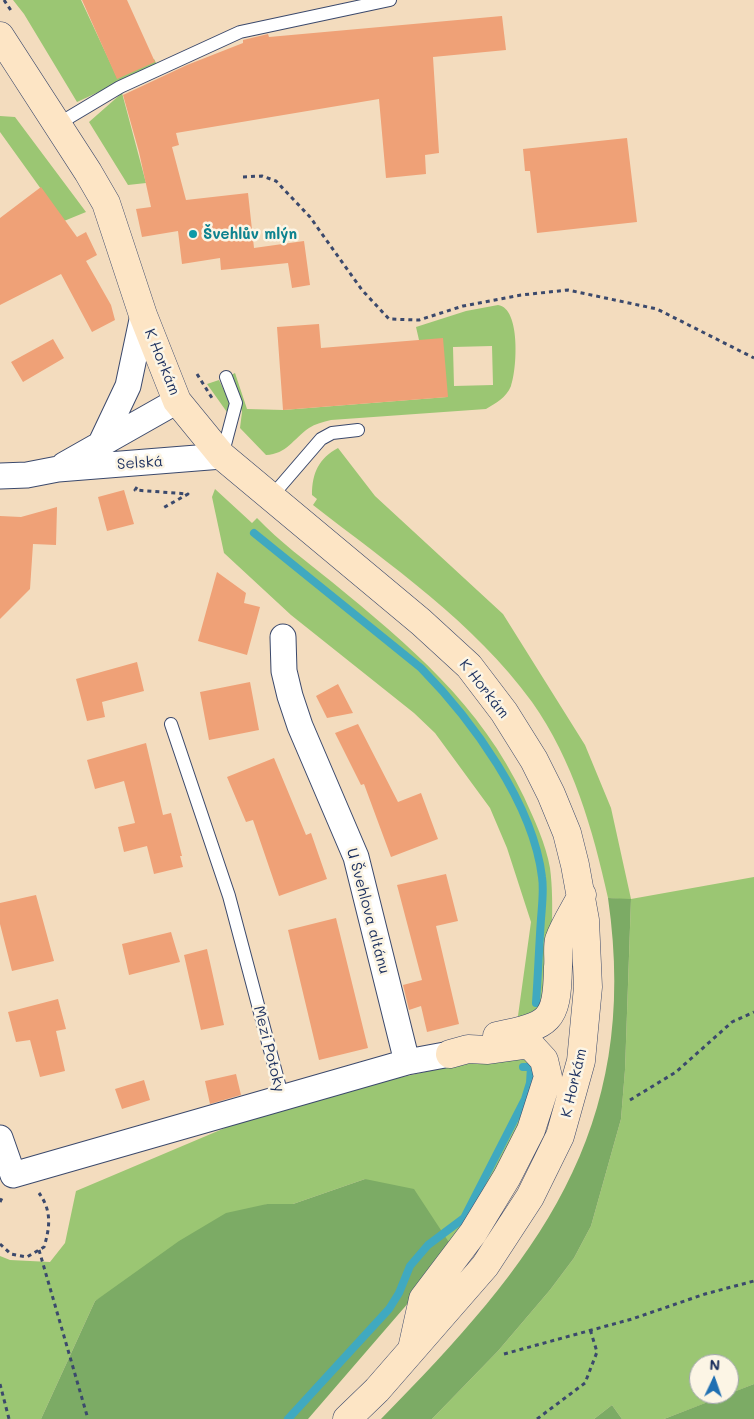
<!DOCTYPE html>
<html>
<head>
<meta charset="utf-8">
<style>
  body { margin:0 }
  #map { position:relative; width:754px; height:1419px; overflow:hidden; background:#f3dcbe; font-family:Mali,sans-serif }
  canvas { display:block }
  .north { position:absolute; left:689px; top:1354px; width:50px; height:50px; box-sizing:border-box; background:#fcf5e5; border:1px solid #a2a6af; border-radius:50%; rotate:3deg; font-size:14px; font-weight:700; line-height:20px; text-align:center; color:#1b2f5e }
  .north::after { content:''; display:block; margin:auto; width:18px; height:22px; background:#1f6fb2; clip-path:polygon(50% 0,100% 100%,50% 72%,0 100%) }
</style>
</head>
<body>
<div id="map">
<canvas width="754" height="1419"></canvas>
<div class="north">N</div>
</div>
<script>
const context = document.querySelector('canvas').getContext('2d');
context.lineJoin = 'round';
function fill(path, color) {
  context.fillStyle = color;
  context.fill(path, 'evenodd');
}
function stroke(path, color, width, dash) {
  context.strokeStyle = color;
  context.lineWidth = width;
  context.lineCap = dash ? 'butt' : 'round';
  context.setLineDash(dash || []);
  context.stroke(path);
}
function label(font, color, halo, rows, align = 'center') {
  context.font = font + ' Mali,sans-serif';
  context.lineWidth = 5;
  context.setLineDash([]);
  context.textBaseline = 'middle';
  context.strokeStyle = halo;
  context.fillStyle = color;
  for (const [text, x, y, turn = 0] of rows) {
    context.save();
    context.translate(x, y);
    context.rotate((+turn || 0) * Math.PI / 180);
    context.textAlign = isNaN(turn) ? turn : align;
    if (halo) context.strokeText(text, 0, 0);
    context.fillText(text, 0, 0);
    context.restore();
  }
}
const green = new Path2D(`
  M13,0H81L116,75L154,59L157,65L77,102L24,14Z
  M122,93L146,183L128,185L89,122Z
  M0,116L15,117L86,212L64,221L0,132Z
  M498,305C521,308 517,370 511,386C506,398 496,403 486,409L331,420C323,422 315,424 309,428C293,439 287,454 266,455L240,428L242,412L231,375L235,373L247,409L283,410L447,397L419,340L416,327L466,311ZM492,346L493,385L454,386L453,347Z
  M219,380L229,401V415L207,384Z
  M338,448L375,496L503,614L585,745L611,808L631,899L754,877V1384L729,1394V1364H699V1394H729L664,1419H622L612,1405L594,1419H432L498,1351L550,1290L574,1258L591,1226L621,1119L625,1070L631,900L608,898C593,830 573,760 532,702C474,622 390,565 313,505L317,499L312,495C312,473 319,458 338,448Z
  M215,489L252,523L257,518C280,542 306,561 332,582C410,646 480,704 524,797C534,819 546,844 550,868C555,905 550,955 550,993L547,1003L517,1023L531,922L507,848L490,808L435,733L414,713L291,615L224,553L212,497Z
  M515,1052L531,1056L538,1090L454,1250L365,1179L293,1204H267L95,1301L41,1419H0V1256L10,1260L50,1262L65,1243L76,1191L258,1114L312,1097Z`);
const forest = new Path2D(`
  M608,898L631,899L625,1070L621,1119L591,1226L574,1258L550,1290L498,1351L432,1419H381C535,1263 642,1132 608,898Z
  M365,1179L414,1189L454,1250L308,1419H41L95,1301L179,1241L226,1213L267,1204H293Z
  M754,1384V1419H664Z
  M612,1405L622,1419H594Z`);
const stream = new Path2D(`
  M254,533L421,668C472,720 533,803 542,877C544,890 542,905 541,919C539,947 538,975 536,1003
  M288,1419L389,1309L399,1293L410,1266L428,1245L464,1218L525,1099L530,1083L531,1067H523`);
const building = new Path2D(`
  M82,0H127L155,62L117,79Z
  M502,16L506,50L433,57L439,153L425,155L426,174L386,178L379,99L176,133L179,145L172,147L186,200L248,193L254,248L304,241L310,285L292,288L288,263L221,270L220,258L182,264L178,231L142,237L136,209L151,207L139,152L123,95L187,65L243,43V40L268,34L269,37Z
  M627,138L637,222L537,233L530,171H525L523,149Z
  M41,187L77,237L86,232L97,255L86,261L111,305L115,320L92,332L61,274L0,305V218Z
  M319,324L321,348L443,338L448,397L283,410L277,327Z
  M53,339L64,358L23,382L11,362Z
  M124,490L134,524L107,531L98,497Z
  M57,507L56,545L33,544L30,589L0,619V516L21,517Z
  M217,572L246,593L244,603L260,607L247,655L198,641Z
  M137,662L144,691L102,702L105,717L87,721L76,679Z
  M250,682L259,730L209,740L200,692Z
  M338,684L353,713L327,718L316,696Z
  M358,724L398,802L421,793L438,839L391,857L364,784L361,785L335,733Z
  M146,743L163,815L171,813L182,856H180L183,867L154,874L147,846L124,852L118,827L135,823L124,781L95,789L87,760Z
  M274,758L306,835L311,833L327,879L279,896L253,820L246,822L227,777Z
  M446,874L458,921L436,926L459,1024L427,1032L421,1006L409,1010L403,985L422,980L397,885Z
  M36,895L54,961L12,971L0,924V903Z
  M336,918L368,1048L319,1060L288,930Z
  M171,932L180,962L129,975L122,944Z
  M207,949L224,1025L201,1030L184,955Z
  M58,999L66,1029L56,1031L65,1071L40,1077L30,1040L16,1042L8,1012Z
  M236,1074L241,1095L210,1104L205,1081Z
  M144,1080L150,1100L122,1109L115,1089Z`);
const path = new Path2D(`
  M4,0L12,12
  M243,177L262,176L276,181L310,217L362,290L389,319L419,320L463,306L521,295L568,290L657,309L754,358
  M197,374L212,398
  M137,487L135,490L188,494L163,508
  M630,1100L676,1072L732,1022L754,1012
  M0,1202L3,1196
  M0,1244L11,1254L27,1257L44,1247C50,1227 52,1211 39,1193
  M39,1250L88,1419
  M504,1354L632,1319L705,1294L754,1281
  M0,1384L9,1419
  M537,1419L585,1383L597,1352L590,1329`);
const service = new Path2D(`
  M58,124L120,87L240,32L390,0
  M222,456L236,403L226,377
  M271,497L321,439L332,433L358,430
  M171,724L229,896L283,1099`);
const minor = new Path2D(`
  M100,445L128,386L143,315
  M64,465L177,401
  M0,476L27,475L58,469L222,456
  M283,637L284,671L290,696L300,726L356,857L407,1062
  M0,1138L13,1175L407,1062L450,1054`);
const secondary = new Path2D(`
  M0,36L88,172L106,203L143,315L177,401L222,456L421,622L469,666L504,712L534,760L551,794L567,833L575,865L585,920L588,987L581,1061L560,1136L530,1197L485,1266L377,1390L347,1419
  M497,1036C550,1025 557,1022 558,967C559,959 557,948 559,940C564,925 575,909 582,895
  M412,1349L423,1299L473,1233L507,1177L531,1130L548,1077L544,1060L532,1047L524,1045L488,1050L468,1049L450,1054`);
const markers = [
  [193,234,5,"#0f9aa8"]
];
const cultureNames = [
  ["Švehlův mlýn",203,234]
];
const streetNames = [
  ["K Horkám",162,362,68],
  ["Selská",140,463,-4],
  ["K Horkám",484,689,52],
  ["U Švehlova altánu",368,911,75],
  ["Mezi Potoky",269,1049,76],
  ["K Horkám",574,1083,-77]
];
fill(green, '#9bc673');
fill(forest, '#7cab65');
stroke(stream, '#40a9c0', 8);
fill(building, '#efa177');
stroke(service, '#3b496c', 14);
stroke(minor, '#3b496c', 27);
stroke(secondary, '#3b496c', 29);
stroke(path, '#3b496c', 3, [4, 4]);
stroke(service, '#fff', 12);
stroke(minor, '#fff', 25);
stroke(secondary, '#fde5c5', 28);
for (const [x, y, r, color] of markers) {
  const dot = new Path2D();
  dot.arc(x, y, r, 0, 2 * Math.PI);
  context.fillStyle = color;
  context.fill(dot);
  stroke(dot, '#fcf5e5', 2);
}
label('bold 15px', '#0d838f', '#fcf5e5', cultureNames, 'left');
label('15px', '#1b2f5e', '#fcf5e5', streetNames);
</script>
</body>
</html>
